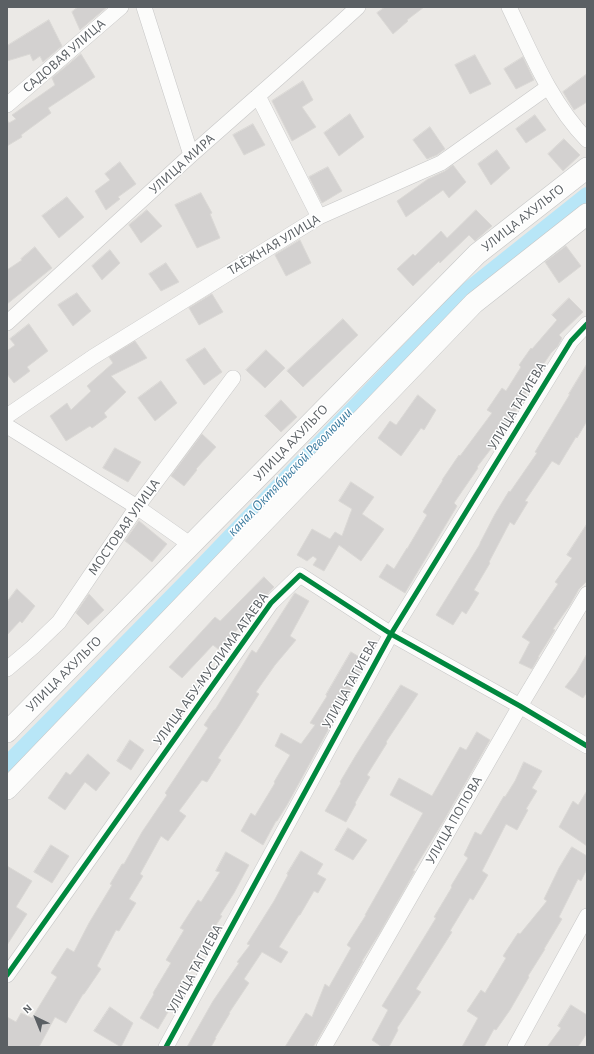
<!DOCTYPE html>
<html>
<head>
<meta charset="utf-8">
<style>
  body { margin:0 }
  #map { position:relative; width:594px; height:1054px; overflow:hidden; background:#ebe9e6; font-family:"Alegreya Sans",sans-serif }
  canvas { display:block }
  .frame { position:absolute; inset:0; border:8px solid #5b6064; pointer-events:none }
  .north { position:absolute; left:16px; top:998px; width:40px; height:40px; -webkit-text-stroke:3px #fff; paint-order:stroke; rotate:317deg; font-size:11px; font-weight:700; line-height:16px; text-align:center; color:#5b6064 }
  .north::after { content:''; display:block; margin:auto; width:14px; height:18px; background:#5b6064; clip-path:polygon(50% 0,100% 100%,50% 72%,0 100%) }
</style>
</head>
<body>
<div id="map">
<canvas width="594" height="1054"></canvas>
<div class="frame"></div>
<div class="north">N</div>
</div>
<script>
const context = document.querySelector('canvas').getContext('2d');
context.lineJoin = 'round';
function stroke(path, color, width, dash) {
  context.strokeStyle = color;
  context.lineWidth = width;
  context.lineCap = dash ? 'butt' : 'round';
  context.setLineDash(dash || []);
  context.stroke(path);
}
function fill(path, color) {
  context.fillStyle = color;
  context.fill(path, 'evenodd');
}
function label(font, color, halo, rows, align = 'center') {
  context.font = font + ' "Alegreya Sans",sans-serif';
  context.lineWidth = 3;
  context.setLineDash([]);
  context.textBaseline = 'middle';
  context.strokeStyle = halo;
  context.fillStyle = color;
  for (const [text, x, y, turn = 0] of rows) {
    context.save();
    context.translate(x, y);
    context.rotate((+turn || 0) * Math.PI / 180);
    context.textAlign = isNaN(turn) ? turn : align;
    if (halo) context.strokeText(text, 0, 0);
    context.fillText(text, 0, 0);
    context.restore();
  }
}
const canal = new Path2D(`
  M7,764L200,568L464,293L587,195`);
const building = new Path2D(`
  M78,7H107L80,30L72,12Z
  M385,7H424L407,20L408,21L393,34L377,13Z
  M49,20L62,46L43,62L40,56L33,61L30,54L7,61V46Z
  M81,54L95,77L48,108L51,113L21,135L22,137L7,146V120L9,123L16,119L12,115L55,85L52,78Z
  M475,55L491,84L470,94L455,65Z
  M523,57L534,80L516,89L504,69Z
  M587,74V102L574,110L563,92Z
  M303,81L313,100L302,107L316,127L292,141L272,101Z
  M350,114L364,137L339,156L324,133Z
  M535,115L546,130L526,143L516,129Z
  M253,124L265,145L244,155L233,135Z
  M430,127L445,149L437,155L427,159L413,140Z
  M564,139L580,155L563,171L548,154Z
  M497,150L510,168L491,185L478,164Z
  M120,162L136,184L118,197L120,199L106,210L95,191L110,180L105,174Z
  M453,165L466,182L449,198L443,190L406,217L397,201L428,179L445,171Z
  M328,167L342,191L322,203L309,177Z
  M201,193L212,213L210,214L220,238L197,248L175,205Z
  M67,197L84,217L59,238L42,216Z
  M147,210L162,226L141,243L129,225Z
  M476,210L492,226L475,241L469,235L440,263L439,261L413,286L397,269L413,254L415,256L441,231L447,238Z
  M300,240L311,263L286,276L275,255Z
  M566,246L581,266L559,283L545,262Z
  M35,247L52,268L7,304V270L22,260L21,259Z
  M110,250L120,263L102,280L92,266Z
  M166,263L179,282L161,291L149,274Z
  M77,293L91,311L73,326L58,305Z
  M212,294L223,312L199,325L189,308Z
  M569,298L583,312L559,335L562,338L558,346L551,353L532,381L533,382L521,401L522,402L495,440L497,441L477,467L478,468L454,503L457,506L405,593L379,577L387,564L394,569L407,548V549L427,515L423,512L443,480H442L459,455L460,456L492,413L487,410L502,388L506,391L521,367L519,365L531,348L532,349L557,320L552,315Z
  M343,319L358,335L303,387L287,371Z
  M29,324L48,351L27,367L30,371L14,383L7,374V351L15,345L10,339Z
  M135,341L147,358L111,376L126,392L104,413L107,417L92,428L90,426L66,441L50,416L67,403L71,410L91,391L87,386L113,363L109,357Z
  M205,348L222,372L204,385L186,360Z
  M266,350L285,368L265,388L246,370Z
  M587,364V421L577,438L576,437L559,465L552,461L525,501L528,502L514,525L510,522L489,562L490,563L474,590L479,593L466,614L462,611L453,625L436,615L480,544V543L495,514L509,491L510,492L537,453L535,452L570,394H569Z
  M161,381L177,403L155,421L138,398Z
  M418,395L436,410L424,430L421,428L401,456L378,438L390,421L396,425Z
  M281,400L297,417L281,432L265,416Z
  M202,434L216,447L196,469L197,470L184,486L171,476Z
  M115,448L141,462L128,482L103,468Z
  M351,482L374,497L362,514L384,529L361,561L339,545L324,571L313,565L317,559L313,556L307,561L297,555L312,529L330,539L335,532L342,536L352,509L339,501Z
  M139,521L167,544L152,562L125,541Z
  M587,524V581L579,589L570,605L553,629L555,630L538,657H539L532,669L519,663L530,642L522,637L558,584L555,582L572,558L567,555Z
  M264,577L274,587L264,598L251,616L218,649L213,645L182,678L169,667L215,617L220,621Z
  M17,589L35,606L22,623L20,621L7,635V602Z
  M295,593L309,601L290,636L296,640L275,665L256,692L259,694L239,726L218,758L221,760L207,782L202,780L179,811L186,816L168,841L161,836L140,874L143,876L129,899L136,903L119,931L116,930L97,966L101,969L84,994H83L66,1023L55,1017L39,1047H7V1017L16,1022L21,1013L32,1018L57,977L51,973L67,948L74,952L89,923L112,885L110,884L122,864H124L142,832L167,795L165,793L208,728L204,725L214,710H215L241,668L252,650L256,653Z
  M89,594L104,610L88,625L76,613Z
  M351,652L366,661L287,805L277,821H276L263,845L241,831L251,813L255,816L275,783L274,782L290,755L275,746L281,733L301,744L315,725L310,723L327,696L326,695Z
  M587,654V692L583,698L565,687L576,673Z
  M401,685L418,694L386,742L387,743L367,775L370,777L355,803L356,804L346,822L325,811L341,783L340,782L356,755Z
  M477,732L490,740L443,822L413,871H415L379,934L362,961H363L318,1039L313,1047H285L306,1013L312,1017L325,984L329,987L351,948L347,945L366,915H365L423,813L390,795L399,778L432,796L460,747L466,750Z
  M130,740L144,750L131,770L117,761Z
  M88,754L110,773L96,791L85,782L65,810L48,798L66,772L70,775Z
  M524,762L542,771L532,788L537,791L526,809L528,810L517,830L506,824L482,871L488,875L473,900L470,898L450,931L452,932L416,989L421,992L397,1028L398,1030L389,1047H382L372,1040L388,1010L382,1006L436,918L434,917L452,887L451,886L468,858L464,855L475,832L481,835L504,796L505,797L515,781Z
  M587,791V846L559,827L573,801L578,805Z
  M348,828L367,840L353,860L335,850Z
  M51,845L69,856L52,883L34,872Z
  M572,847L587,856V869L581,881L578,879L559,917L562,919L544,949H545L528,976L529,977L510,1010L496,1030L494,1029L484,1047H462L478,1018L467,1011L481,990L485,993L506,958L503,956L518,933L520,934L547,901L544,899L559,868Z
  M301,851L323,864L317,874L326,879L318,893L314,891L300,915H299L279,947L288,952L281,963L262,952L244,979L249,983L229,1013H230L215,1038H216L211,1047H187L213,1001L239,963L237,962L250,945L247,944L274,901L288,875L287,874Z
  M226,852L249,865L234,893L220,915L222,916L204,943H203L181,982L183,983L166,1011L168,1012L158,1029L140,1018L154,994L153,993L171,963L166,960L184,930L180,928L198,900L201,902L220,872L216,871Z
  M7,866L32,881L16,907L27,914L7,945Z
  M571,1005L587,1015V1033L578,1047H547L561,1028L558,1026Z
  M110,1007L133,1023L121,1047L94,1031Z`);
const minor = new Path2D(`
  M144,7L191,155
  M509,7C531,53 551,103 587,140
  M258,96L319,217
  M7,105L121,7
  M7,323L191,155L335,28L358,7
  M7,416L93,357L319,217L441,163L548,87
  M7,426L137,507L191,545
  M7,669L33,647L59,622L137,507L233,378
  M7,975L271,603L300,575L391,634L520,706L587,746
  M166,1047L391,634L571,341L587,324
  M324,1047L520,706L587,594
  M515,1047L587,916`);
const secondary = new Path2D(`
  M7,732L477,254L587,168
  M7,789L474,303L587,214`);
const cycleway = new Path2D(`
  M7,975L271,603L300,575L391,634L520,706L587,746
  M166,1047L391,634L571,341L587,324`);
const streetNames = [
  ["САДОВАЯ УЛИЦА",64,56,-41],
  ["УЛИЦА МИРА",182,164,-42],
  ["УЛИЦА АХУЛЬГО",523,218,-38],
  ["ТАЁЖНАЯ УЛИЦА",274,245,-31],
  ["УЛИЦА ТАГИЕВА",517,406,-59],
  ["УЛИЦА АХУЛЬГО",291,443,-46],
  ["МОСТОВАЯ УЛИЦА",124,527,-55],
  ["УЛИЦА АБУ-МУСЛИМА АТАЕВА",211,669,-54],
  ["УЛИЦА АХУЛЬГО",64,674,-45],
  ["УЛИЦА ТАГИЕВА",350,684,-61],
  ["УЛИЦА ПОПОВА",454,820,-60],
  ["УЛИЦА ТАГИЕВА",195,969,-61]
];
const waterNames = [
  ["канал Октябрьской Революции",290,472,-46]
];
stroke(canal, '#b8e6f7', 16);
fill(building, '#d3d1d0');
stroke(building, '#dad8d5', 1);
stroke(minor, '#c7c7c7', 16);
stroke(secondary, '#c6c7c7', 22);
stroke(minor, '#fcfcfb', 15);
stroke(secondary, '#fcfcfb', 21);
stroke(cycleway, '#00873e', 5);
label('14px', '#5b6064', '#fff', streetNames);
label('italic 15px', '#3b7b9f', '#fff', waterNames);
</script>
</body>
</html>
